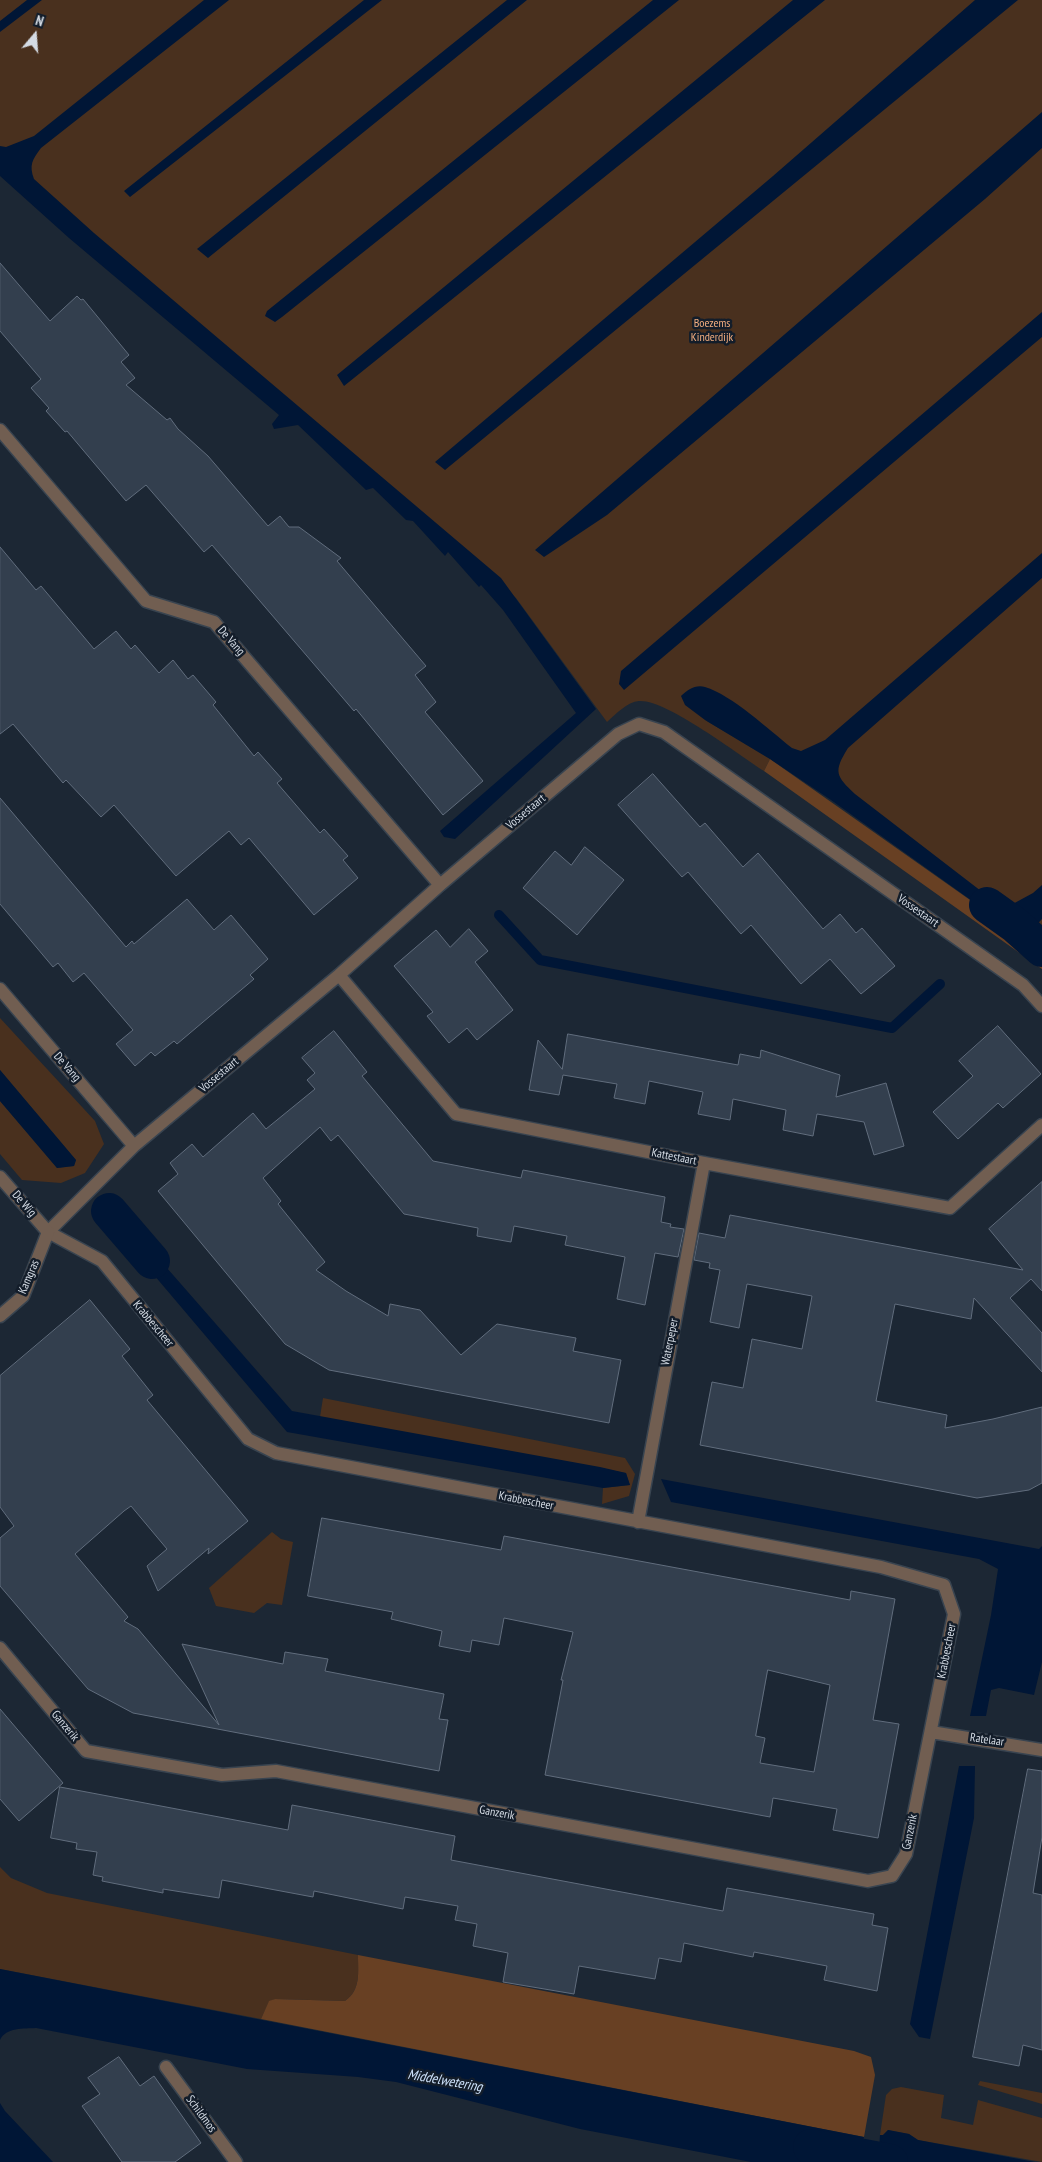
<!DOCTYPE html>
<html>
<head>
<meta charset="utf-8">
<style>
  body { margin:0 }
  #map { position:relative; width:1042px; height:2162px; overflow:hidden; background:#1c2734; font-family:"PT Sans Narrow",sans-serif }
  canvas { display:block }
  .north { position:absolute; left:10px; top:10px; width:50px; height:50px; -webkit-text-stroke:4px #131d2a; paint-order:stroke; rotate:18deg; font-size:14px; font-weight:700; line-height:20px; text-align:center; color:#d4dbe4 }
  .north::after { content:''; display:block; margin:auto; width:18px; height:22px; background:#d4dbe4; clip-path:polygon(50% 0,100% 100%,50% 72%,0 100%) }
</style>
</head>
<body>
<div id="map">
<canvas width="1042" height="2162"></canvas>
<div class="north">N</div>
</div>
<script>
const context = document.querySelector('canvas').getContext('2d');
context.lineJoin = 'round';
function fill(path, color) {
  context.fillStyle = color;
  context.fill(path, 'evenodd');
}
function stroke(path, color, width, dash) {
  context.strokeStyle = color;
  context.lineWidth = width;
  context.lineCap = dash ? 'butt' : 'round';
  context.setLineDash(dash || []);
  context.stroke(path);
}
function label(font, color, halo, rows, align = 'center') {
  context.font = font + ' "PT Sans Narrow",sans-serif';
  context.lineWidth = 5;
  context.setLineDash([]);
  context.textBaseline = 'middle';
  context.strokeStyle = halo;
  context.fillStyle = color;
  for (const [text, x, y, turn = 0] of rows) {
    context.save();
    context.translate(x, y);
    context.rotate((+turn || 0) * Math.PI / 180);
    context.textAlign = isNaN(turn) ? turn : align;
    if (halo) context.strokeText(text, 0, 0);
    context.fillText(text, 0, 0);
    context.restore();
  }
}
const green = new Path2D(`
  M0,0H1042V953L1024,938L1030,932L779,748L705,720L770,759L764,771C739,755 666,699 639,701C627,702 616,714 607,722L516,598L0,156Z
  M0,1018L95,1121L104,1144L85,1173L61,1183L22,1180L0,1154V1101L57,1168L74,1166L76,1160L0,1070Z
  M323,1398L625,1458L635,1474L629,1496L602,1504L603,1488L630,1485L626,1473L320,1417Z
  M272,1532L281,1539L293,1542L282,1605L267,1603L254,1613L216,1606L209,1588Z
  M0,1867L11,1878L47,1893L358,1955C358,1973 361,1990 345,2001L275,1999L269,2002L261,2019L0,1969Z
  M980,2081L1042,2093V2104L978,2085Z
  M901,2087L944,2095L941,2118L973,2125L978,2100L1042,2118V2162L918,2140L909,2134L888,2130L883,2135H880L886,2095L892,2089Z`);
const forest = new Path2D(`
  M770,759L1024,938L1042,953V969L764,771Z
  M358,1955L854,2051L871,2057L875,2075L864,2137L261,2019L269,2001L275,1999L345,2001C361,1990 358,1973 358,1955Z`);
const water = new Path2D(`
  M27,0H42L0,32V21Z
  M204,0H229L41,148C32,160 29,165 34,179L94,233L501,578L596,709L455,839L444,837L440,831L576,713L503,610L481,585L479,587L448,552L445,556L413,521L406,520L373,488L366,490L298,425L274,429L272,424L279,415L69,238L0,176V146L6,147L34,136Z
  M364,0H382L130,197L124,191Z
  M507,0H527L208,258L197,249Z
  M653,0H679L282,317L275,322L265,316L267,311Z
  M793,0H825L344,386L337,375Z
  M975,0H1018L445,470L435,462L773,176Z
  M1042,112V148L985,199L607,515L544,557L535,550Z
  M1042,312V337L624,690L619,684L621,671Z
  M1042,553V578L848,748C833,772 836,776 855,794L994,901L1009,906L1033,893L1042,885V919L1024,938L831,800L770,759L705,720L685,705L681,696C687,690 696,684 705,687C732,695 769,730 792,748L801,751L825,740Z
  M0,1070L76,1160L74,1166L57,1168L0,1101Z
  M125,1220L292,1411L600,1467L626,1473L630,1485L603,1488L287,1432L115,1229L119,1222Z
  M661,1479L1039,1549L1042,1546V1662L1034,1695L999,1688L991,1690L986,1716H970L991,1615L998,1569L979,1559L671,1502Z
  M959,1766H975L974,1818L930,2039L919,2037L910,2024Z
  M0,1969L864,2137L858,2162H751L580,2129L396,2082L358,2077L247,2069L36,2028C24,2029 6,2027 0,2040Z
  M0,2103L5,2111L53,2162H0Z
  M888,2130L909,2134L918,2140L1035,2162H878L880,2135H883Z`);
const stream = new Path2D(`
  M499,915L540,960L892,1028L940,984`);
const canal = new Path2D(`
  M987,905L1015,925L1042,949
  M109,1211L152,1261
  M811,2147L890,2162`);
const building = new Path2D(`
  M0,263L50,321L77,296L81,300L83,299L129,355L121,362L135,378L126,385L167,420L170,418L178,429L208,456L268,526L280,516L289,527H299L341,558L337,561L426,666L415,675L436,702L425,712L483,781L443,815L356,709L354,711L212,545L204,552L146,485L126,501L67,431L65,432L46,411L49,408L31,388L41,379L0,331Z
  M0,547L36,590L41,586L94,649L116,631L131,649L135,645L159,673L173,660L188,679L193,675L216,702L213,705L254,756L258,752L282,779L277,783L320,833L324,829L348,856L343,860L358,878L314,915L249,838L241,845L229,831L176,876L114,805L101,817L66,780L63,783L13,724L0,734Z
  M653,774L700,827L705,823L743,867L758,853L823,929L840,914L856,933L862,928L895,966L861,994L830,959L801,984L751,925L741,934L688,872L682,877L618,805Z
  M0,798L126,947L132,941L134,944L187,899L214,930L231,915L268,959L250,975L254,979L177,1044L174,1041L155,1056L151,1052L135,1066L116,1044L133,1030L84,973L73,982L58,963L53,967L0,904Z
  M585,847L624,880L577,935L523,888L555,851L571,865Z
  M469,929L488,951L475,962L513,1010L477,1040L467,1028L449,1043L427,1016L433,1012L394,966L436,930L450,947Z
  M998,1026L1041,1074L1003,1108L998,1103L958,1139L933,1112L973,1076L959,1061Z
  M334,1031L367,1072L362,1076L433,1161L521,1178L523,1170L665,1197L661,1222L671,1224L670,1227L684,1229L678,1257L655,1253L645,1305L617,1299L625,1257L565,1245L567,1236L514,1226L511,1242L477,1236L478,1228L404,1214L338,1135L331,1141L320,1127L263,1178L281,1201L278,1204L325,1262L316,1270L346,1291L388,1316L390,1304L420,1310L461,1355L497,1324L576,1338L573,1351L621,1360L609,1423L329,1370L285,1344L158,1191L178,1174L170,1163L192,1144L203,1157L253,1113L266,1129L315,1089L307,1080L315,1073L302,1058Z
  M568,1034L738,1065L740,1054L760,1058L761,1050L840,1075L836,1097L886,1083L904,1146L874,1155L864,1122L817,1114L813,1136L783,1130L786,1110L733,1099L730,1120L698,1114L703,1092L649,1081L645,1104L614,1098L617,1084L563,1075L559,1095L529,1090L538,1040L562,1069Z
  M1042,1182V1291L1031,1279L1010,1298L1042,1333V1372L974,1298L971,1319L895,1304L876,1401L947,1415L945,1428L993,1419L1042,1407V1483L1029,1490L977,1498L700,1445L712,1382L743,1388L752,1339L802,1349L812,1296L747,1284L739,1328L710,1322L720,1270L709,1268L710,1263L694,1260L699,1233L725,1238L730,1215L1023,1270L989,1229Z
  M90,1300L130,1349L122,1356L153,1395L147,1400L248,1521L208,1554L209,1548L158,1591L147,1566L167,1549L131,1506L124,1511L75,1554L128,1617L124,1621L138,1629L219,1725L182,1644L283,1664L285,1652L328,1659L325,1671L444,1694L439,1719L448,1720L439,1771L133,1713L88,1689L0,1586V1538L14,1526L0,1507V1376Z
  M322,1518L501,1550L504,1536L850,1600L851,1591L895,1599L873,1720L899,1724L878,1838L833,1830L837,1809L773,1798L770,1817L545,1775L563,1680H561L573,1632L504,1618L499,1645L472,1640L470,1652L439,1646L442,1631L391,1619L393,1612L308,1596ZM768,1670L830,1685L814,1772L760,1763L765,1738L756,1736Z
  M0,1709L63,1783L19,1821L0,1799Z
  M1028,1769L1042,1771V1837L1033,1893L1042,1895V2050L1023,2045L1019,2066L973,2057Z
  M60,1787L288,1830L292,1805L350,1816L455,1836L451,1860L723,1911L727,1888L874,1914L872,1925L888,1928L877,1991L824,1980L827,1966L754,1952L753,1957L684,1943L681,1962L659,1958L655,1979L579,1966L574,1994L503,1982L508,1953L473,1946L477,1924L455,1920L458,1906L405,1897L403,1909L314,1891L313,1897L222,1880L219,1898L163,1889V1893L102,1881L103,1877L93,1875L97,1852L76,1849L77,1843L51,1838Z
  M119,2057L140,2086L154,2076L201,2143L175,2162H122L82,2106L100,2094L88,2078Z`);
const minor = new Path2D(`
  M0,430L146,601L214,622L440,885
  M339,975L456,1114L704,1163L950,1208L1042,1125
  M0,989L134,1146
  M638,1522L704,1163
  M0,1648L86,1751L222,1775L276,1771L868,1881L892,1876L906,1854L954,1614L944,1585L881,1567L276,1453L248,1439L102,1261L48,1232L134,1146L339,975L440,885L618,734L639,724L664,732L1023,985L1042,1006
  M931,1732L1042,1750
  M166,2067L236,2162`);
const tertiary = new Path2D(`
  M0,1177L48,1232L23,1296L0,1316`);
const parkNames = [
  ["Boezems",712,324],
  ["Kinderdijk",712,338]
];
const streetNames = [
  ["De Vang",231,641,49],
  ["Vossestaart",526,812,-40],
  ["Vossestaart",918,911,35],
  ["De Vang",67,1067,49],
  ["Vossestaart",219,1075,-40],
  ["Kattestaart",674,1157,11],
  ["De Wig",24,1204,49],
  ["Kamgras",29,1277,-67],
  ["Krabbescheer",153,1324,50],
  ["Waterpeper",670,1342,-79],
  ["Krabbescheer",526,1501,11],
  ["Krabbescheer",947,1651,-79],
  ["Ganzerik",65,1726,50],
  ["Ratelaar",987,1740,8],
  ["Ganzerik",497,1813,10],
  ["Ganzerik",910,1832,-78],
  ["Schildmos",201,2114,54]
];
const waterNames = [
  ["Middelwetering",445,2081,10]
];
fill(green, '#49301e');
fill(forest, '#684023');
fill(water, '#001636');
stroke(stream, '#001636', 10);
stroke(canal, '#001636', 36);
fill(building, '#333f4e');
stroke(building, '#616d7d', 1);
stroke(minor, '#394450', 15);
stroke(tertiary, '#394450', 15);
stroke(minor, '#715e51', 12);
stroke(tertiary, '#715e51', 12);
label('12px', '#f2ad7f', '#131d2a', parkNames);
label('12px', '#d4dbe4', '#131d2a', streetNames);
label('italic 14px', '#cde1fa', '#131d2a', waterNames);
</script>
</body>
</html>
